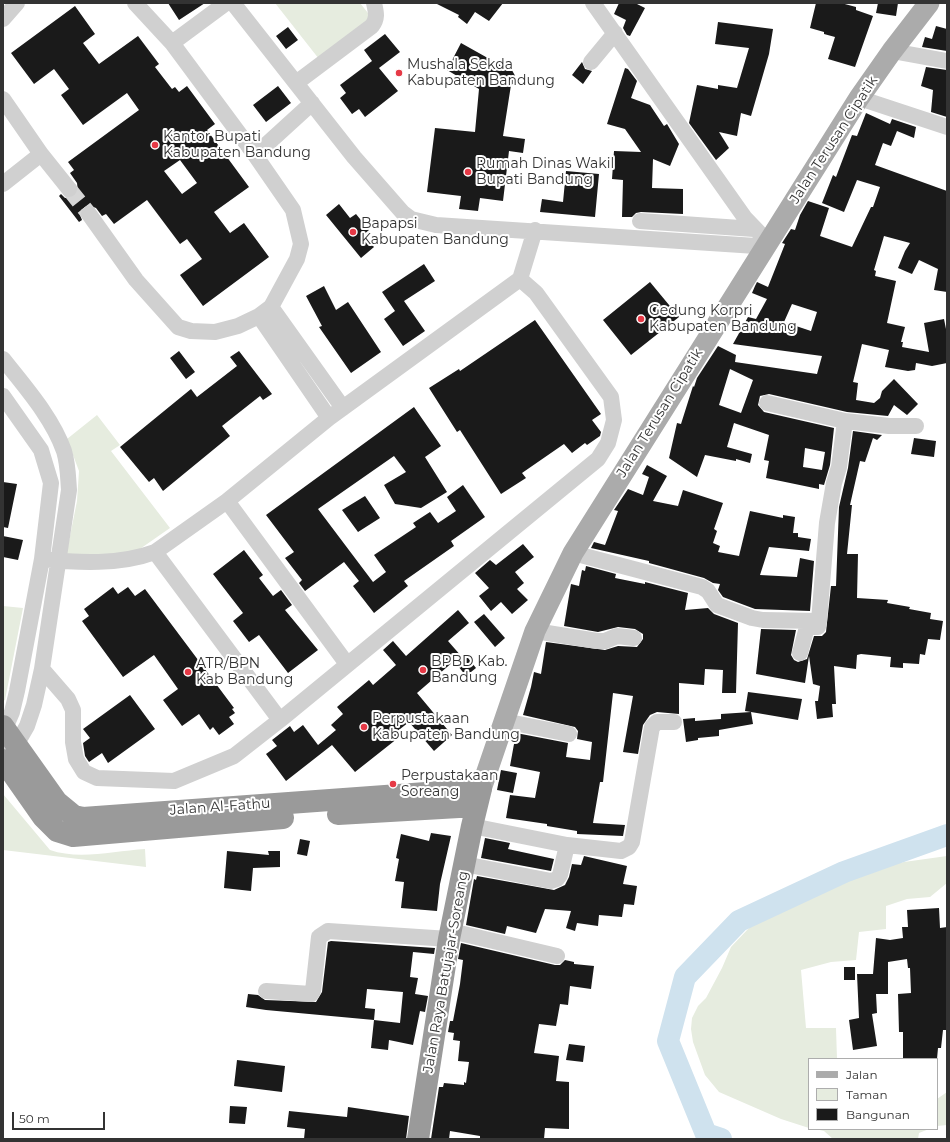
<!DOCTYPE html>
<html>
<head>
<meta charset="utf-8">
<style>
  body { margin:0 }
  #map { position:relative; width:950px; height:1142px; overflow:hidden; background:#fff; font-family:Montserrat,sans-serif }
  canvas { display:block }
  .frame { position:absolute; inset:0; border:4px solid #333; pointer-events:none }
  .legend { position:absolute; left:808px; top:1058px; width:130px; height:72px; box-sizing:border-box; background:#fff; border:1px solid #adadad; margin:0; padding:5px 7px; list-style:none; font-size:12px; color:#333 }
  .legend li { display:flex; align-items:center; gap:8px; height:20px }
  .legend b { width:20px; border:1px solid #adadad }
  .scale { position:absolute; left:12px; top:1112px; width:93px; height:18px; box-sizing:border-box; border:2px solid #333; border-top:0; padding-left:5px; font-size:12px; line-height:14px; white-space:nowrap; color:#333; -webkit-text-stroke:3px #fff; paint-order:stroke }
</style>
</head>
<body>
<div id="map">
<canvas width="950" height="1142"></canvas>
<div class="frame"></div>
<ul class="legend">
<li><b style="height:5px;background:#ababab"></b>Jalan</li>
<li><b style="height:11px;background:#e6ecdf"></b>Taman</li>
<li><b style="height:11px;background:#1a1a1a"></b>Bangunan</li>
</ul>
<div class="scale">50 m</div>
</div>
<script>
const context = document.querySelector('canvas').getContext('2d');
context.lineJoin = 'round';
function fill(path, color) {
  context.fillStyle = color;
  context.fill(path, 'evenodd');
}
function stroke(path, color, width, dash) {
  context.strokeStyle = color;
  context.lineWidth = width;
  context.lineCap = dash ? 'butt' : 'round';
  context.setLineDash(dash || []);
  context.stroke(path);
}
function label(font, color, halo, rows, align = 'center') {
  context.font = font + ' Montserrat,sans-serif';
  context.lineWidth = 4;
  context.setLineDash([]);
  context.textBaseline = 'middle';
  context.strokeStyle = halo;
  context.fillStyle = color;
  for (const [text, x, y, turn = 0] of rows) {
    context.save();
    context.translate(x, y);
    context.rotate((+turn || 0) * Math.PI / 180);
    context.textAlign = isNaN(turn) ? turn : align;
    if (halo) context.strokeText(text, 0, 0);
    context.fillText(text, 0, 0);
    context.restore();
  }
}
const green = new Path2D(`
  M275,3H360L372,18L319,59Z
  M97,415L120,445L111,451L170,528L137,551L115,555L66,556L77,501L79,471L67,439Z
  M3,606L23,608L5,700L3,701Z
  M3,794L50,850C78,860 115,851 145,849L146,867L3,850Z
  M947,856V883L930,897L907,899L886,906V929L859,932L856,960L831,962L801,970L806,1028H836L837,1059H809V1128L781,1119L719,1092L705,1075L693,1042L691,1029L692,1018L698,1006L706,998L722,968L731,947L748,929L766,914L802,897L812,889L857,873L904,862Z
  M947,1092V1125L937,1126V1099Z
  M815,1129H929L919,1133L918,1139H833L824,1131Z`);
const river = new Path2D(`
  M721,1139L706,1134L668,1041L685,977L739,921L844,872L947,835`);
const building = new Path2D(`
  M168,3H205L179,20Z
  M435,3H503L489,21L475,12L467,24L458,17L459,15Z
  M619,3H635L645,8L630,36L627,35L623,28L626,20L614,14Z
  M816,3H841L856,7V10L873,16L855,67L828,59L835,37L824,34V32L810,28Z
  M878,3H898L896,16L876,13Z
  M75,6L95,34L83,43L99,64L138,36L159,64L155,67L172,89L175,87L179,92L187,86L215,124L207,130L249,187L214,212L230,233L244,223L269,257L203,306L180,275L202,259L187,239L180,244L147,200L114,224L106,214L102,216L96,208L88,205L81,210L80,215L82,220L79,222L59,196L61,194L65,198H71L78,192L77,183L70,173L74,170L68,162L139,110L127,93L83,125L61,95L69,89L54,69L34,84L11,53ZM180,160L197,183L182,194L164,171Z
  M718,22L773,29L769,54L751,116L741,113L737,136L719,132L729,148L716,160L689,123L697,85L718,89V85L737,88L749,48L715,44Z
  M936,26L947,29V51L922,47L925,37L932,39Z
  M288,27L298,40L286,49L276,36Z
  M385,34L400,52L379,68L398,91L365,117L359,109L352,114L340,98L346,93L340,85L372,61L364,50Z
  M461,43L502,66L508,63L518,81L511,85L503,136L525,139L523,153L509,151L503,201L480,198L478,211L459,209L461,196L427,192L435,128L475,132L479,89L447,70Z
  M582,62L585,69L592,71L583,84L572,75Z
  M926,67L947,70V117L931,112L933,90L921,86Z
  M625,68L628,69L637,81L631,98L650,105L664,126L667,124L679,144L670,166L653,159L652,188L683,189V214L641,212L636,213L632,217H622L623,180L612,179L614,151L641,152L625,129L607,124Z
  M278,86L291,103L266,122L253,105Z
  M866,113L890,124L892,119L916,127L914,138L897,131L891,146L883,143L875,165L947,191V292L934,290L938,269L919,260L912,274L898,268L905,251L910,243L884,236L874,270L876,271L875,276L896,281L887,323L905,327L901,342H903L902,347L929,352L924,323L944,319L947,334V363L932,366L916,363L915,370L908,371L885,367L889,350L862,344L853,382L858,383L856,400L874,403L880,398L882,391L894,379L918,404L907,415L894,405L888,416L847,412L769,394L760,396L758,405L764,412L834,428L830,465L824,485L819,484V489L766,478L769,461L764,460L769,435L734,423L727,447L752,454L750,463L736,459V461L705,455L697,477L669,458L677,423L681,424L693,386L694,387L697,378L718,346L736,355L735,362L817,374L822,356L733,344L748,317L756,319L767,299L752,293L755,286L757,282L768,287L785,244L782,243L791,229L795,230L800,215L808,201L829,208L820,236L852,247L871,207H873L880,187L857,180L844,212L822,203L833,175L836,177L852,135L857,136ZM792,304L817,312L811,331L784,322ZM730,369L753,380L741,413L719,405ZM805,448L825,452L822,470L803,467Z
  M566,171L599,174L595,217L540,212L542,199L563,202Z
  M339,204L350,218L356,214L369,230L363,235L374,247L361,258L326,215Z
  M424,264L435,281L404,301L425,331L403,346L384,319L395,311L382,292Z
  M650,282L679,317L631,355L603,320Z
  M324,286L336,310L348,302L381,352L351,373L319,327L322,326L306,296Z
  M535,320L601,414L592,420L601,432L600,436L587,445L585,443L572,453L564,444L522,473L526,478L501,494L460,430L457,432L429,388L459,369L460,371Z
  M179,351L195,372L186,379L170,358Z
  M239,351L272,394L263,400L260,396L222,426L230,436L163,491L154,478L149,482L120,447L191,389L197,397L237,366L230,357Z
  M414,407L441,446L425,457L447,492L421,508L395,504L384,485L406,472L394,456L318,509L373,582L386,572L374,555L416,527L413,523L430,512L438,523L456,511L447,497L463,485L485,517L451,541L454,546L404,581L408,586L374,613L353,586L359,581L344,562L305,591L299,583L302,580L285,558L294,552L266,515Z
  M853,431L882,435L877,440L873,438L865,462L860,461L850,505H852L847,554H858L857,598L888,600L887,603L910,607L909,609L931,613L930,619L943,621L940,640L928,639L925,655L920,654L919,664L903,663V668L890,667L891,657L861,654L857,655L856,669L834,666L836,704H832L833,717L817,719L815,701H818L820,686L813,684L809,656L805,683L756,674L761,629L796,630L791,655L794,660L798,662L807,659L814,636H822L826,632L831,586H836L839,507L848,468Z
  M914,438L936,441L934,457L911,454Z
  M647,465L667,476L653,501L678,506L683,490L723,503L714,529L717,531L713,543L720,546L718,552L739,556L750,511L783,518V515L795,517L793,533H798V537L811,539L809,551L769,547L760,575L797,577L800,558L814,561L810,611L755,609L723,597L718,590L720,584L713,583L704,578L649,563V561L591,548L594,542L605,545L618,511L614,510L628,489L643,495L649,477L642,474Z
  M3,482L17,484L8,528L3,527Z
  M365,496L380,518L358,532L342,510Z
  M3,536L23,540L18,560L3,557Z
  M523,544L534,557L515,572L524,583L517,589L528,600L512,614L501,602L491,611L479,596L489,588L475,573L490,560L496,565Z
  M244,550L263,575L259,578L273,596L281,590L292,605L285,610L318,650L288,673L259,635L249,642L233,621L243,613L213,574Z
  M586,566L616,574L615,578L645,584V582L688,593L685,610L708,608L714,614L738,623L736,693H722L723,670L705,669L704,685L679,683V714L657,712L650,715L643,725L638,754L623,752L633,696L613,693L603,782H600L593,823L625,825L623,836L577,834V831L547,826V824L506,818L510,795L535,798L540,772L510,766L516,733L568,743L566,757L590,760L592,742L577,739L578,731L575,727L523,715L531,687L534,672L541,674L546,642L605,650L618,646L637,647L643,639V634L635,629L618,627L598,632L564,626L571,584L579,586L582,570L585,571Z
  M113,587L118,594L128,587L135,596L145,589L234,708L232,709L235,713L229,717L234,724L219,735L213,727L210,730L199,714L182,726L163,700L178,689L154,655L123,677L82,621L89,616L84,609Z
  M458,610L469,623L448,641L462,657L465,654L476,668L466,676L454,661L417,693L452,735L434,751L409,722L395,733L398,738L355,772L332,745L286,781L266,754L277,746L272,740L290,726L294,732L303,725L318,745L336,730L331,725L343,714L337,707L369,680L373,685L396,665L383,650L393,641L406,656Z
  M484,614L505,638L495,647L474,622Z
  M748,692L802,699L798,720L751,712L753,724L719,730V736L698,738V740L686,742L683,719L695,718V721L721,719V714L751,712L745,711Z
  M130,695L155,729L108,763L102,753L89,762L85,756L83,743L90,738L83,729Z
  M501,770L517,773L513,793L497,790Z
  M431,833L451,836L440,884L437,911L401,908L404,882L395,881L399,859L396,858L401,834L429,841Z
  M485,838L510,843L508,849L554,859L551,871L481,858Z
  M300,839L310,841L307,856L297,854Z
  M227,851L269,855L268,851H280V867L253,868L251,891L224,888Z
  M584,856L627,866L623,884L637,886L634,905L624,904L622,917L599,915L598,926L577,923L575,931L566,928L571,911L545,909L536,933L507,926L505,934L466,925L474,879L476,880L477,876L554,890L565,885L569,877L572,864L581,865Z
  M939,908L940,928L947,927V1030H943L941,1048H938L937,1059H903V1032H899L898,994L911,993L910,968H908L907,959L888,962V994H876L877,1013L872,1014L877,1046L853,1050L849,1020L859,1018L857,974H873L876,938L890,940L903,938L902,927H908L907,910Z
  M331,941L435,948L434,954L413,952L410,977L418,978L415,994L428,996L425,1012L420,1011L413,1045L389,1040L388,1050L371,1048L374,1020L400,1023L403,992L367,989L365,1008L375,1009L374,1020L266,1010L246,1007L248,994L258,995L265,1000L316,1002L322,992L328,942Z
  M461,943L555,965H560L565,960L574,962V964L594,966L591,989L570,986L568,1005L560,1004L556,1026L539,1024L534,1053L559,1056L556,1081L569,1082V1129L545,1128L544,1139H480V1136L450,1131L449,1139H431L439,1087H443L444,1083L464,1085V1082L466,1083L469,1062L458,1061L460,1041L453,1040L454,1033L448,1032L450,1021H453L460,984L463,960L458,959Z
  M844,967H855V980H844Z
  M569,1044L585,1046L583,1062L566,1060Z
  M237,1060L285,1066L282,1092L234,1086Z
  M230,1106L247,1107L245,1124L229,1123Z
  M348,1107L409,1116L406,1139H304L305,1129L287,1127L289,1111L347,1117Z`);
const minorTunnel = new Path2D(`
  M69,189L89,214`);
const minor = new Path2D(`
  M233,3L354,157L403,213L411,219L436,225L756,246L763,248
  M593,3L745,218L768,242
  M3,19L17,3
  M172,43L226,3
  M892,51L947,61
  M591,62L615,33
  M296,83L372,26C378,18 376,12 374,3
  M859,98L947,127
  M3,99L41,154L69,189
  M255,155L312,103
  M3,184L41,154
  M89,214L136,280L178,327L191,331L215,332L238,326L259,316L271,307L297,259L301,244L293,210L255,155L172,43L135,3
  M640,221L754,229
  M271,307L343,408
  M259,316L329,418
  M3,359C25,387 52,417 64,451C68,464 68,477 69,490L42,669L34,705L27,726L16,745L10,750
  M3,396L41,450L51,483L42,559L17,691L12,712L3,733
  M767,403L845,421L889,426H916
  M227,501L347,664
  M155,552L227,501L329,418L520,279
  M573,553L702,587L708,591L717,605L752,618L763,620L819,621L827,523L834,483L839,467L845,421
  M42,559C78,563 120,565 155,552L280,720L234,756L174,781L97,778L84,772L76,759L73,742V710L68,699L42,669
  M535,631L597,641H605L617,636L634,638
  M800,653L807,627H818L819,621
  M280,720L598,459L608,443L614,420L611,397L536,293L520,279L535,230
  M504,721L569,734
  M567,845L621,851L629,847L632,842L652,727L657,722H674
  M464,864L551,881L557,879L560,875L567,845L472,826
  M451,931L557,956
  M266,991L311,994L313,991L319,937L328,931L449,939`);
const major = new Path2D(`
  M481,789L535,631L573,553L859,98L892,51L929,3`);
const highway = new Path2D(`
  M3,726L57,802L74,816L83,818L481,789L472,826L449,939L418,1139
  M3,760L43,817L57,831L73,836L283,818
  M338,814L476,806`);
const markers = [
  [399,73,4,"#e63946"],
  [155,145,4,"#e63946"],
  [468,172,4,"#e63946"],
  [353,232,4,"#e63946"],
  [641,319,4,"#e63946"],
  [423,670,4,"#e63946"],
  [188,672,4,"#e63946"],
  [364,727,4,"#e63946"],
  [393,784,4,"#e63946"]
];
const poiNames = [
  ["Mushala Sekda",407,65],
  ["Kabupaten Bandung",407,81],
  ["Kantor Bupati",163,137],
  ["Kabupaten Bandung",163,153],
  ["Rumah Dinas Wakil",476,164],
  ["Bupati Bandung",476,180],
  ["Bapapsi",361,224],
  ["Kabupaten Bandung",361,240],
  ["Gedung Korpri",649,311],
  ["Kabupaten Bandung",649,327],
  ["BPBD Kab.",431,662],
  ["Bandung",431,678],
  ["ATR/BPN",196,664],
  ["Kab Bandung",196,680],
  ["Perpustakaan",372,719],
  ["Kabupaten Bandung",372,735],
  ["Perpustakaan",401,776],
  ["Soreang",401,792]
];
const streetNames = [
  ["Jalan Terusan Cipatik",834,140,-57],
  ["Jalan Terusan Cipatik",660,413,-58],
  ["Jalan Al-Fathu",220,807,-4],
  ["Jalan Raya Batujajar-Soreang",446,972,-80]
];
fill(green, '#e6ecdf');
stroke(river, '#cfe2ee', 22);
fill(building, '#1a1a1a');
stroke(minorTunnel, '#d6d6d6', 16, [16, 8]);
stroke(minor, '#d0d0d0', 16);
stroke(major, '#ababab', 21);
stroke(highway, '#9a9a9a', 22);
for (const [x, y, r, color] of markers) {
  const dot = new Path2D();
  dot.arc(x, y, r, 0, 2 * Math.PI);
  context.fillStyle = color;
  context.fill(dot);
  stroke(dot, '#fff', 1.5);
}
label('14px', '#333', '#fff', poiNames, 'left');
label('14px', '#333', '#fff', streetNames);
</script>
</body>
</html>
